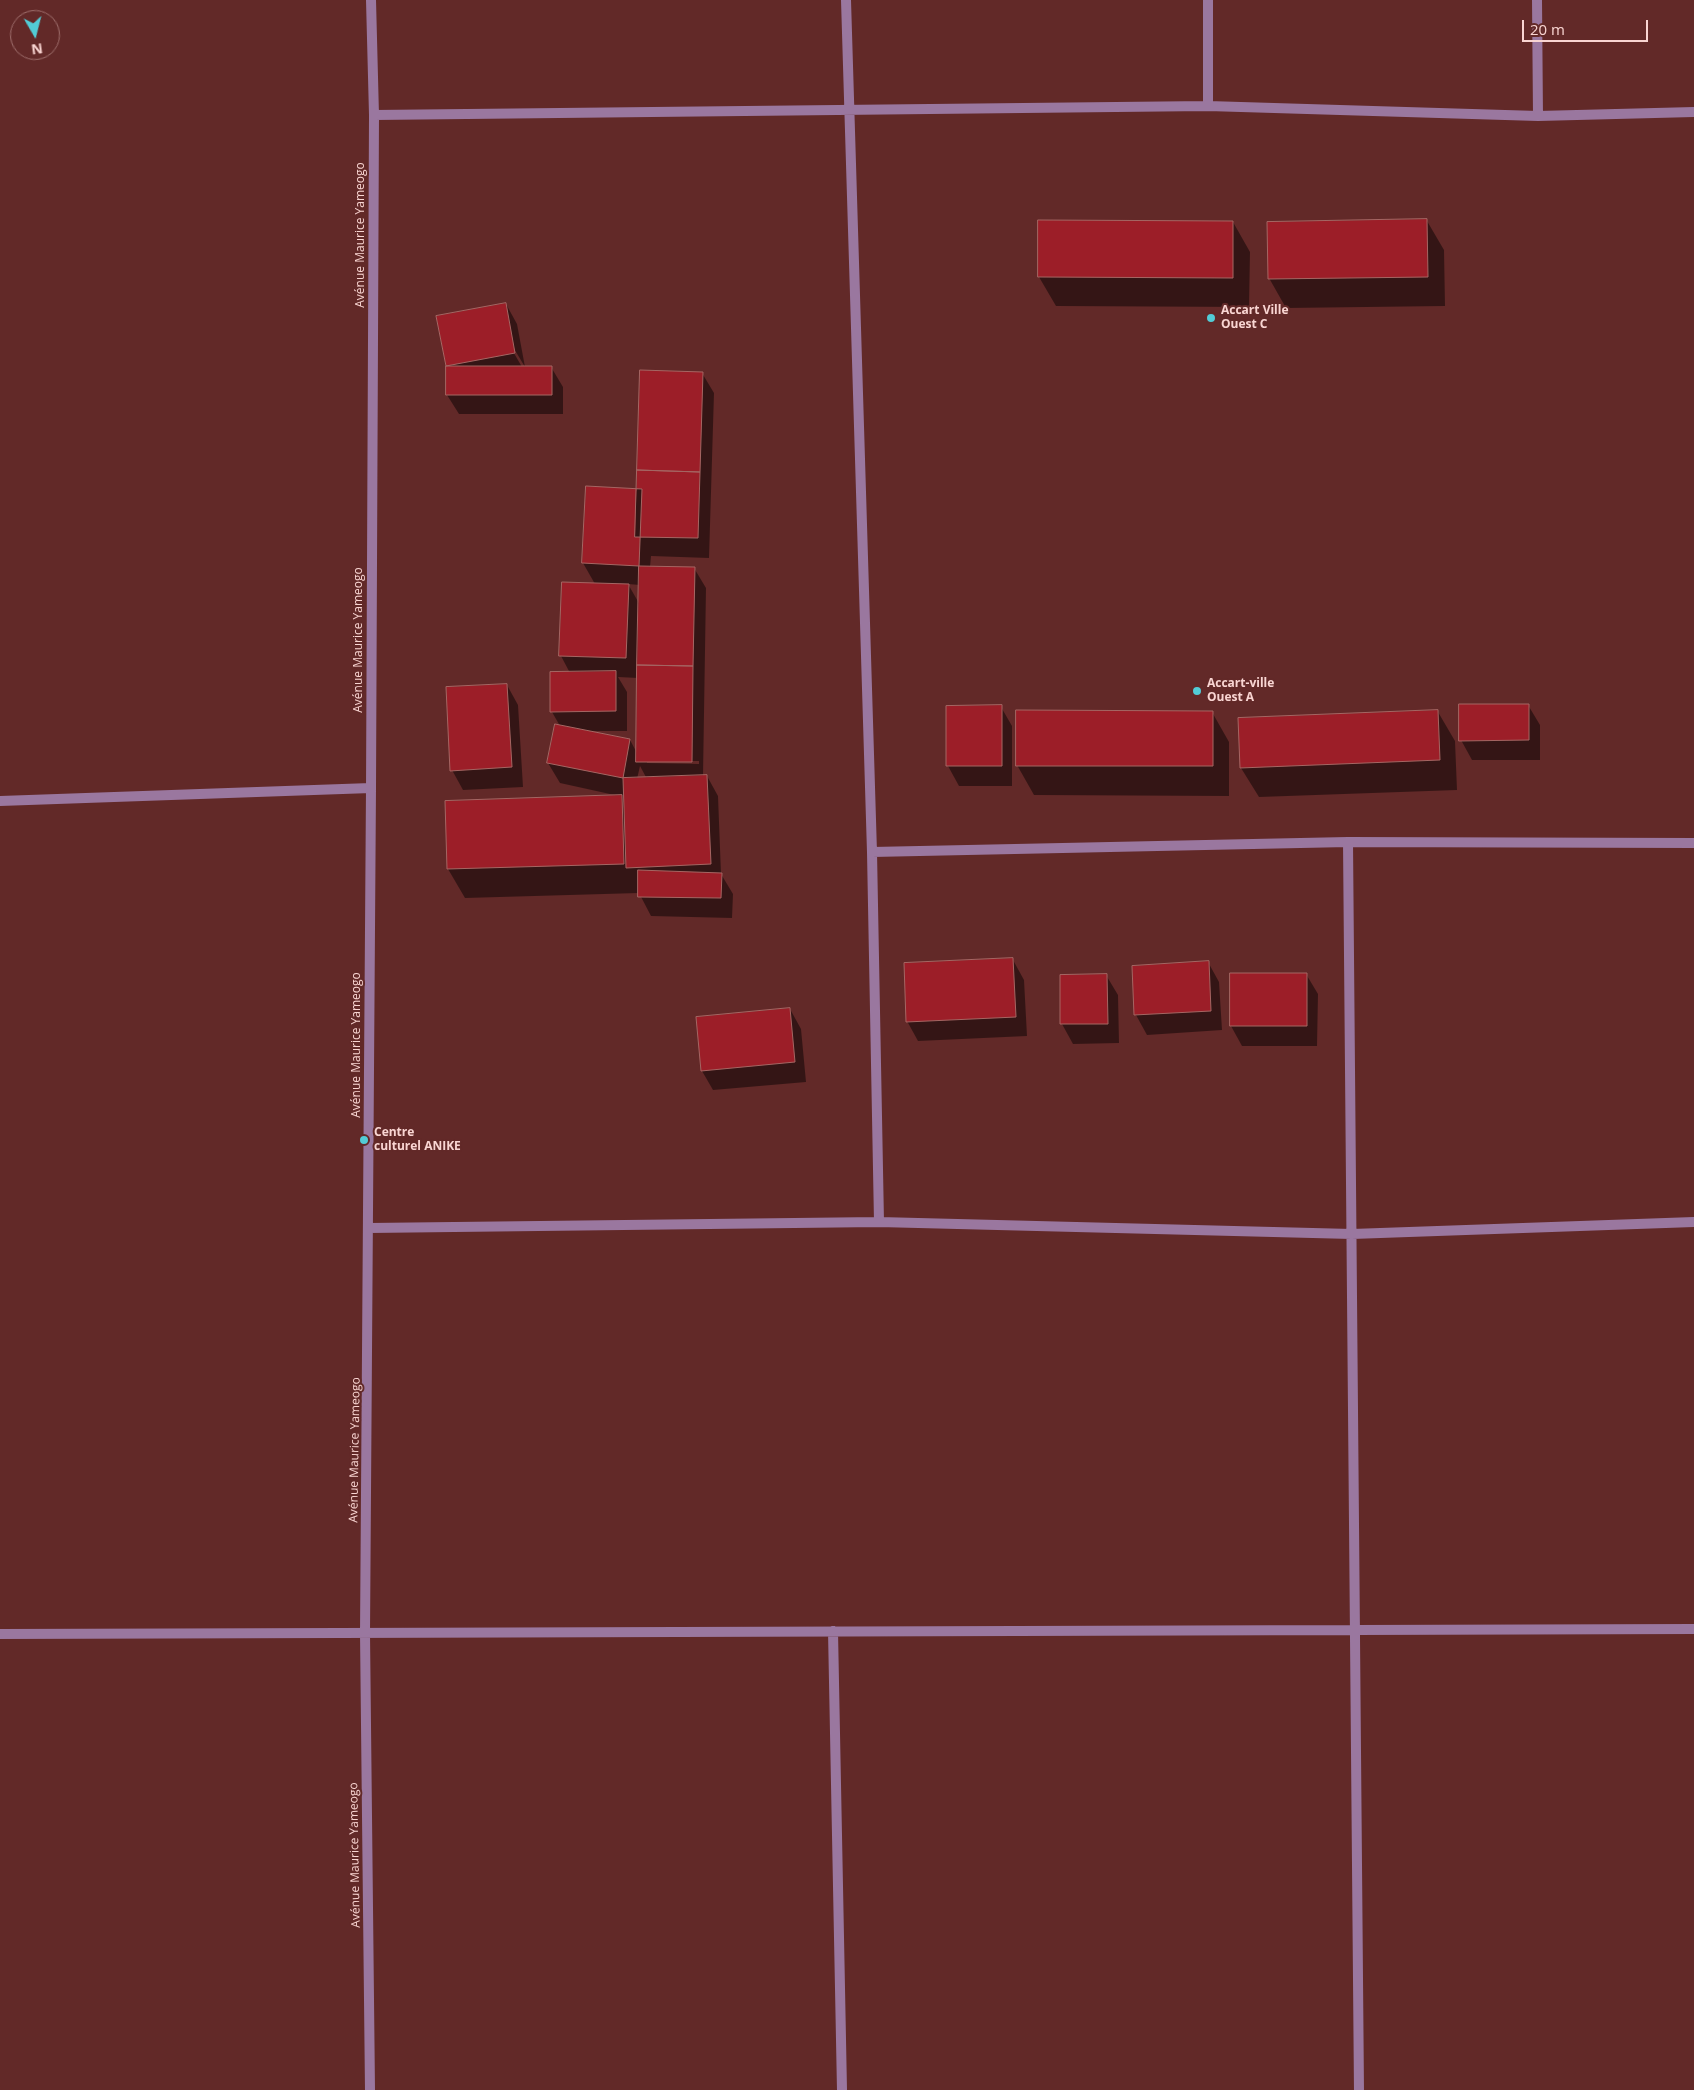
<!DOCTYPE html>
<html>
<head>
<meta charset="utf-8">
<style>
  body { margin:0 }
  #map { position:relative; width:1694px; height:2090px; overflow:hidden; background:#622928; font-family:"Open Sans",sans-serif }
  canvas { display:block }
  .north { position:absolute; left:10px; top:10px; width:50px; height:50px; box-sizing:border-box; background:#622928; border:1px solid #9e6e6c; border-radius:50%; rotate:172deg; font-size:14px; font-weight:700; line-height:20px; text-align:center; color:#f9d5d2 }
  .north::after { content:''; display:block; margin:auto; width:18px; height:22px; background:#52ccd6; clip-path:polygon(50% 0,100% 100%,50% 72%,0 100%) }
  .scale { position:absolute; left:1522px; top:20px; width:126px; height:22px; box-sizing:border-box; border:2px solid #f9d5d2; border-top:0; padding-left:6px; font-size:15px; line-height:18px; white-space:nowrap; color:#f9d5d2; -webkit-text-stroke:4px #622928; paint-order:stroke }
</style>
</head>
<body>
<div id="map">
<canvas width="1694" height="2090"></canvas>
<div class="north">N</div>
<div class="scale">20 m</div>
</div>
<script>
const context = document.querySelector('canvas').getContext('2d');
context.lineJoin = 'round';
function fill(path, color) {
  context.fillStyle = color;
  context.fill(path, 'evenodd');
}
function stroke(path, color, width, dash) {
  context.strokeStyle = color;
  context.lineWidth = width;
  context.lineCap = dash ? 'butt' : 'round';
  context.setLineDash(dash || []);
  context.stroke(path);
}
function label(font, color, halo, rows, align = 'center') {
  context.font = font + ' "Open Sans",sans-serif';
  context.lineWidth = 4;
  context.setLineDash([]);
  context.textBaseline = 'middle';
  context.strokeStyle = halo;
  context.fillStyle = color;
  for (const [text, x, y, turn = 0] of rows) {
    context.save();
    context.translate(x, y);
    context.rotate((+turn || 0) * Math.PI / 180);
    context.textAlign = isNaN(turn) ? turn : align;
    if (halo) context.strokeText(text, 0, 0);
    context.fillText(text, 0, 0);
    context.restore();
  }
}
const shadow = new Path2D(`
  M1427,221L1444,250L1445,306L1286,308L1269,278Z
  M1233,222L1250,252L1249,307L1056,306L1039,277Z
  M506,304L517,324L525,367L513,347L511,348L522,367H551L563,387V414H459L447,395V366Z
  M702,373L714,393L709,558L651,556L650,567L694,568L706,588L703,776H707L718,796L721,874L733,894L732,918L651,916L639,893L465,898L448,869L619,796L560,783L548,763L560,726L552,712L570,673L561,656L595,584L583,563L637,490ZM628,584L640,585V605ZM618,677L638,678L637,753L630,740L591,731H627V692ZM647,761H699V764L647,763ZM640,766L647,779H637Z
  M507,685L518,705L523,787L463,790L452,770Z
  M1528,705L1540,725V760H1472L1461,740Z
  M1001,707L1012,726V786H959L948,766Z
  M1212,712L1229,742V796L1034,795L1017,765Z
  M1438,712L1455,741L1457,790L1259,797L1241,768Z
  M1013,960L1024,980L1027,1036L918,1041L907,1021Z
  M1208,962L1219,982L1222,1030L1147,1035L1136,1015Z
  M1231,974H1306L1318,994L1317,1046H1242L1231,1026Z
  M1106,975L1118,995L1119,1043L1073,1044L1062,1024Z
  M790,1009L801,1029L806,1082L713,1090L702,1071Z`);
const building = new Path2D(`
  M1427,219L1428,277L1268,279L1267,222Z
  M1038,220L1233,221V278L1038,277Z
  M506,303L515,353L446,366L436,316Z
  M446,366H552V395H446Z
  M640,370L703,372L700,472L637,470Z
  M637,470L700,472L698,538L635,537Z
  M586,486L642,489L639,566L582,563Z
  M639,566L695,567L693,666L637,665Z
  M562,582L629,584L626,658L559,656Z
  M637,665L693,666L692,762H636Z
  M616,671V711L550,712V672Z
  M507,684L512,767L450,771L446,687Z
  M1459,704H1529V740L1459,741Z
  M1002,705V766H946V706Z
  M1016,710L1213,711V766H1016Z
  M1438,710L1440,760L1240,768L1238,718Z
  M555,724L630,739L623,778L547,763Z
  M707,775L711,864L626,868L623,778Z
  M622,795L624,864L447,869L445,801Z
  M638,870L722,873L721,898L638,897Z
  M1013,958L1016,1017L906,1022L904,963Z
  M1209,961L1211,1011L1134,1015L1132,966Z
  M1230,973H1307V1026H1230Z
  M1107,974L1108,1024H1060V975Z
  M790,1008L795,1062L701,1071L696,1017Z`);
const minor = new Path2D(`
  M846,0L872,852L879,1222
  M1537,0L1538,116
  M1208,106V0
  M374,115L1208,106L1538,116L1694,112
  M0,801L371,788
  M1348,842L1359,2090
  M872,852L1348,842L1694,843
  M369,1228L879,1222L1352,1234L1694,1222
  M833,1631L842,2090
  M0,1634L1694,1629
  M370,2090L365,1633L371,788L374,115L371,0`);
const markers = [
  [1211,318,5,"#52ccd6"],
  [1197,691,5,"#52ccd6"],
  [364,1140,5,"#52ccd6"]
];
const streetNames = [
  ["Avénue Maurice Yameogo",361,235,-90],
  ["Avénue Maurice Yameogo",359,640,-90],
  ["Avénue Maurice Yameogo",357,1045,-90],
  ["Avénue Maurice Yameogo",355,1450,-89],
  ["Avénue Maurice Yameogo",355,1855,-91]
];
const poiNames = [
  ["Accart Ville",1221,311],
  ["Ouest C",1221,325],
  ["Accart-ville",1207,684],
  ["Ouest A",1207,698],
  ["Centre",374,1133],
  ["culturel ANIKE",374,1147]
];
fill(shadow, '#0007');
fill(building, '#9c1e28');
stroke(building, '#a56663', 1);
stroke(minor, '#9a779f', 10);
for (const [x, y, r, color] of markers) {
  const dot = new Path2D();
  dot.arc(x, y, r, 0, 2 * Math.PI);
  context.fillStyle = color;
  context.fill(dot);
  stroke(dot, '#622928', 2);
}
label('12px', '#f9d5d2', '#622928', streetNames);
label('bold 12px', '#f9d5d2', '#622928', poiNames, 'left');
</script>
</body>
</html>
